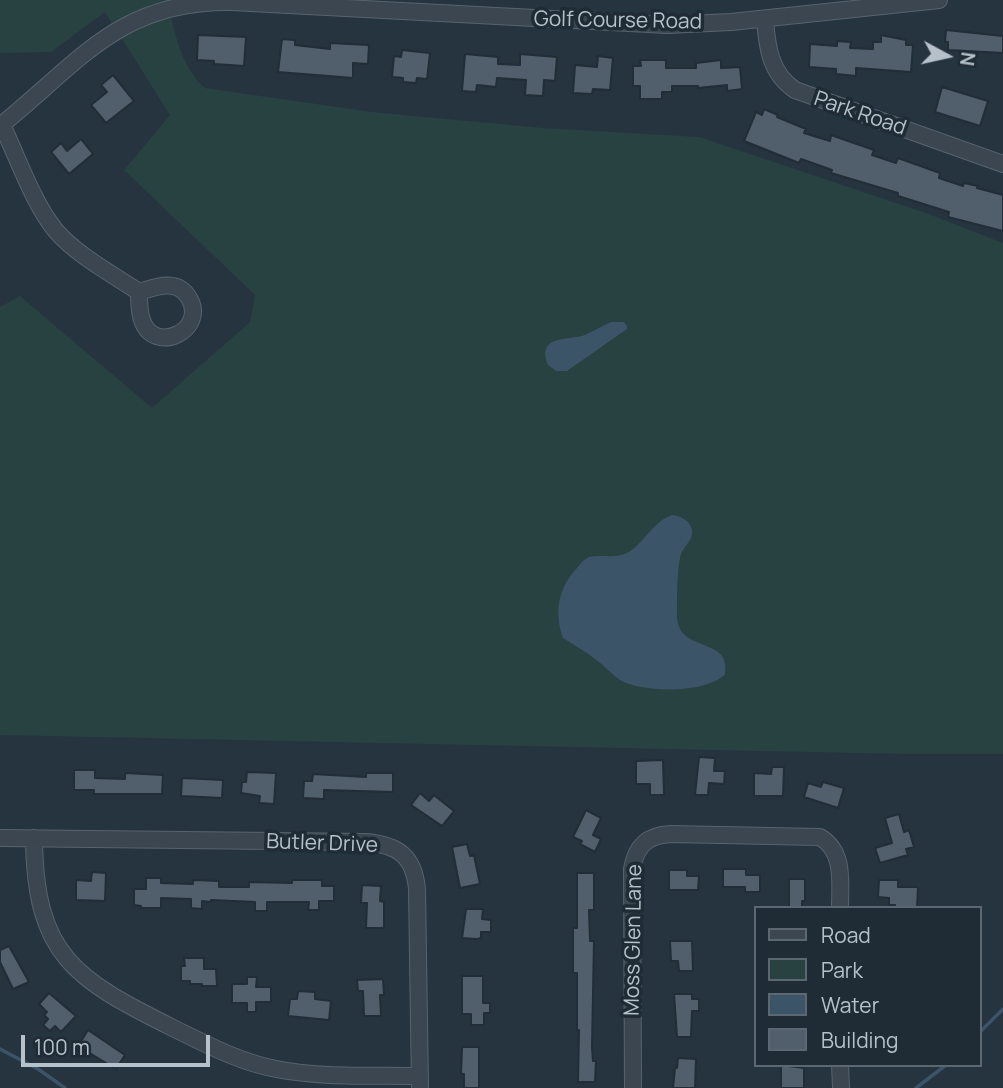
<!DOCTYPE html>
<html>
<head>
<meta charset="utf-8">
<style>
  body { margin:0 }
  #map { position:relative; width:1003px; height:1088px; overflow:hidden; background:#263440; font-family:Manrope,sans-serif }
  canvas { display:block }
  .legend { position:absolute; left:754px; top:906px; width:228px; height:161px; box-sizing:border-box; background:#1f2b35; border:2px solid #5c6771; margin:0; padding:9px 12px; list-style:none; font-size:21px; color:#b7c1ca }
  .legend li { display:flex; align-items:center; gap:14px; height:35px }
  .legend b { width:35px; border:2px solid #5c6771 }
  .north { position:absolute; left:912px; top:21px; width:70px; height:70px; -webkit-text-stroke:5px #1f2b35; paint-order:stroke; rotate:98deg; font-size:19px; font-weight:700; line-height:28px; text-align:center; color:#b7c1ca }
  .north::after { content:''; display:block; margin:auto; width:24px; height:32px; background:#b7c1ca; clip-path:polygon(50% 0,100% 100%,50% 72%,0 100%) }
  .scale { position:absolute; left:21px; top:1035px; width:189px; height:32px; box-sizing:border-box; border:4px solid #b7c1ca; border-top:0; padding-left:9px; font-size:21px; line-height:24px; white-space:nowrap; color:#b7c1ca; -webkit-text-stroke:5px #1f2b35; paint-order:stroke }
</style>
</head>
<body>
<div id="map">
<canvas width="1003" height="1088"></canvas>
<ul class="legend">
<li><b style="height:9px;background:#3b4650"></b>Road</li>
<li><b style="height:19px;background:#284141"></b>Park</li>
<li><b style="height:19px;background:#3c5468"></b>Water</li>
<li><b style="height:19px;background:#505f6b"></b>Building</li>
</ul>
<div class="north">N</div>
<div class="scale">100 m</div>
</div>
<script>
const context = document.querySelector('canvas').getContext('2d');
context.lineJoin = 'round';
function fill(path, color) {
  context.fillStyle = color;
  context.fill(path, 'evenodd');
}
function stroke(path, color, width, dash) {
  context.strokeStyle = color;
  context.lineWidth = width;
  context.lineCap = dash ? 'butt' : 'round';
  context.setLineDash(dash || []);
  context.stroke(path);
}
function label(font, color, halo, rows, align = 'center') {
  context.font = font + ' Manrope,sans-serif';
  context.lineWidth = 7;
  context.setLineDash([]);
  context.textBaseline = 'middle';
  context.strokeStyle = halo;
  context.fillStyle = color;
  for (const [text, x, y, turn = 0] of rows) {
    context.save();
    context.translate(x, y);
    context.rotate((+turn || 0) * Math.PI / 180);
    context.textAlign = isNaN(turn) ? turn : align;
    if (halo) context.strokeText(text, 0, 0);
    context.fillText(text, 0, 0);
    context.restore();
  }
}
const green = new Path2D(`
  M0,0H167C175,33 180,65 205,88L372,112L543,128L699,137L926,213L1003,243V754H904L0,735V307L20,296L152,408L250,322L255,295L124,170L170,115L105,12L51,52L0,53Z`);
const water = new Path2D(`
  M611,322H624L627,326V329L567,371H556L548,365C536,334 569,341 585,335C594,331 602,326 611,322Z
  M672,515C680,516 690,520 692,530C694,539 684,546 681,554C677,569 677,597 677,614C676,655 732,635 725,674C707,694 642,693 620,680C611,674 604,665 595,659C585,651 574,645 563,638C554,613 558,588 577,568C580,564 584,559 589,557C601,554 615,559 627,553C645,543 652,522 672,515Z`);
const stream = new Path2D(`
  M980,1032L1003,1009
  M0,1049L38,1069L65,1088
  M916,1088L946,1065`);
const building = new Path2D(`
  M946,30L1003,36V53L948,50V42H945Z
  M198,35L246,37L244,66L214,64V61L197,60Z
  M881,35L906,40V45H913L911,72L856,68V76L836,74V69L809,67L810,44L837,46V41L851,42L850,48L873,49V42H881Z
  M282,39L295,40V45L330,49V43L369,45L368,64L353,63V78L278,72Z
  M402,50L430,53L427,79L417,78L416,83L403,82V78L392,77L394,56L401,57Z
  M465,54L498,57V64L520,65V54L557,57L555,81L544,80L543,96L525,95L526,80L497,78L496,87L477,85L476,92L462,91Z
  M598,56L613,58L610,90L593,89L592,94L573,93L575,65L597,67Z
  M640,60H666V68H696V63L721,60V68L740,67L742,89L727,91V85L698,88V86H672V92H662V99H640V86H633V66H641Z
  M113,75L134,101L106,123L91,105L107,92L101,85Z
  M942,87L988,101L980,126L935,112Z
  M764,109L778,115L777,117L806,129L804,133L830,141L831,135L874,150L872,155L896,163L898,158L940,173L939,178L963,186L964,183L978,186L977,188L1003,195V231L948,217L949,212L898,196V193L831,173L832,170L801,159L799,163L744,141L756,112L762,115Z
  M81,139L93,154L69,174L51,152L61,143L67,151Z
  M699,757L715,758L714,771H725L724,784L709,783L708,795H695Z
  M663,760L664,795H650V784H636V761Z
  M772,767H784L783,796H754V773L771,774Z
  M74,770H95V778L125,779V773L163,775L162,794H94V790H74Z
  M247,772L276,773L274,804L259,803L260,796L241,793L242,782H246Z
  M366,773H393V792L324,790V799L303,798L304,781H312L313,774L366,777Z
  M182,778L223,780L222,798L181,796Z
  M823,782L844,788L838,808L804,797L808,783L821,787Z
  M420,793L429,801L434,795L454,811L442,826L411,805Z
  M586,810L601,818L593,835L601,839L595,852L580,844L582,841L573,837Z
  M899,814L904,832L909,830L914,847L906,849L908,855L880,863L875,848L892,843L885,818Z
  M467,844L470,856L474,855L480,884L460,888L452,847Z
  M723,869H746V875H760V892H745V887H723Z
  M669,870H687V876H699L698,890H669Z
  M92,872L106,873L105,901L76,900V880L91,881Z
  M577,873H594V910H589L590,941H594L592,1047L593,1061H596L595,1082H578L579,1030H577V973H573V928H577Z
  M146,878H161V883L193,884V880L219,881V887H249V882L292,883V880H322V886H334V901H319V910H308L309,902H267V911H255V902L211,900V902L202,901V909L191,908V899L161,898V908H141V906L134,905V889H146Z
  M789,879H805V901H802V908H789Z
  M879,880H898V887H918L917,908H894L895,905H889V898L878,897Z
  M362,885L381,886L380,901L384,902V928H366L367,903H361Z
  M466,909H483L482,919L491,920V932H481V938L477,939L462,938Z
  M670,941H692L693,971H679L678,961H671Z
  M9,946L29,982L13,989L0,962V950Z
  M184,958H204V969H216L217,986H202V984H190V981H181V966H185Z
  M462,976H483V1003H490V1013H484V1025H471V1014H462Z
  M247,977H257L256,987H271V1002H256V1012H247V1003H232V984H247Z
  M383,979L384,995H380L381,1016H364L363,991H358L357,980Z
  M298,991L315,992V999L331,1001L329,1020L288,1016L290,999H297Z
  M49,993L76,1016L61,1032L55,1026L50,1031L43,1025L48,1019L44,1015L47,1012L39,1004Z
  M674,994H692V999H699V1011H692L691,1037H677Z
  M88,1030L125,1055L116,1069L78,1046Z
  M462,1047H479V1088H464V1074H461Z
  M678,1058L696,1059L695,1088H673L675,1068H677Z
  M781,1065L804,1068V1088H781Z`);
const minor = new Path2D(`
  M765,19C767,47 770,73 795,90L1003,164
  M2,125C18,158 33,203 56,231C78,256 112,274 139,292C139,301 139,312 142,320C154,356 208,330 189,298C177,278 156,287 139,292
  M0,126C79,63 119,0 232,2L667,25L731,22L939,0
  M0,838L366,842C398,845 414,856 417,889L420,1088
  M34,838C35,956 75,979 173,1028C206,1044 239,1062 276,1069C323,1078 372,1075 419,1076
  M840,1065L841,1088
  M633,1088L632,869C636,846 647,835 671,834L820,837C845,852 840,882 840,908`);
const streetNames = [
  ["Golf Course Road",618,21,1],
  ["Park Road",860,114,19],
  ["Butler Drive",322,844,2],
  ["Moss Glen Lane",634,940,-89]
];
fill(green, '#284141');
fill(water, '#3c5468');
stroke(stream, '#3c5468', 3.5);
fill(building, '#505f6b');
stroke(building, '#212d37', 2);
stroke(minor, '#58646d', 18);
stroke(minor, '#3b4650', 16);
label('21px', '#b7c1ca', '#1f2b35', streetNames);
</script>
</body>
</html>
